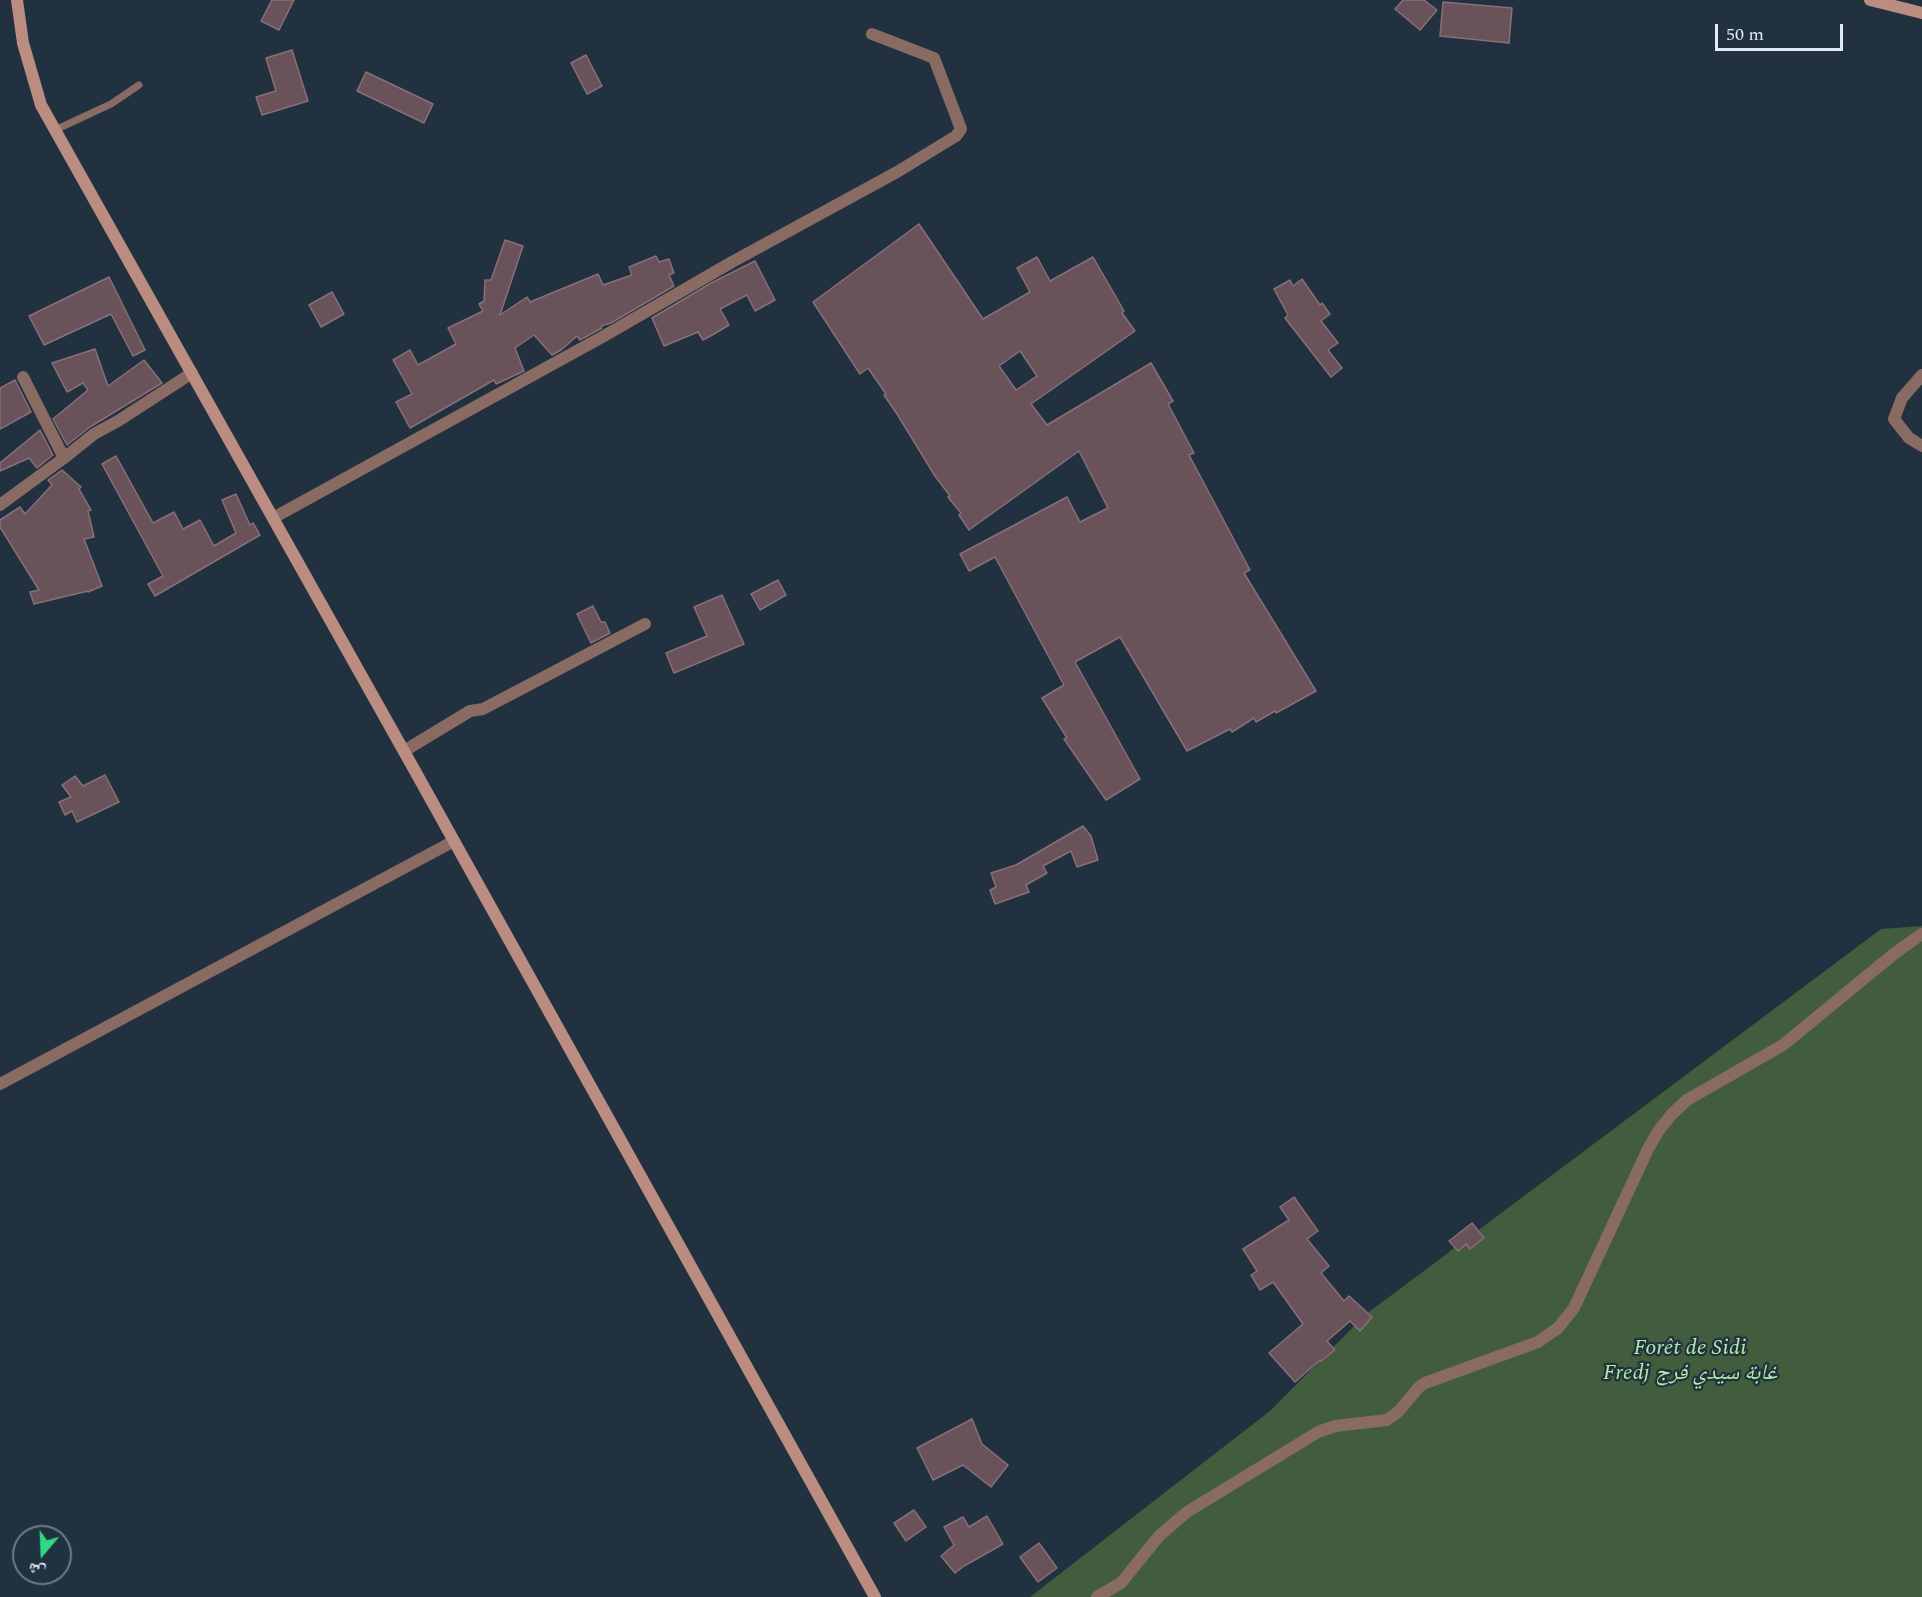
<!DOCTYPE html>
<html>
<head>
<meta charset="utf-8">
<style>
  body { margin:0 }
  #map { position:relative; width:1922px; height:1597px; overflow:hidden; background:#21313f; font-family:Spectral,"Noto Naskh Arabic",serif }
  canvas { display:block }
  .north { position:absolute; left:12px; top:1525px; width:60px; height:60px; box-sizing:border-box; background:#21313f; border:2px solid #6d7b87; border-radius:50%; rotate:199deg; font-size:16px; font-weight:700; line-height:24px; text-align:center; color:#dfe9f2 }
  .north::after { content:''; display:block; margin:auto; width:21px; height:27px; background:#32d882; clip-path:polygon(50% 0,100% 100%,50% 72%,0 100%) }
  .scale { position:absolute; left:1715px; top:24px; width:128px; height:27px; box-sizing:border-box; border:3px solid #dfe9f2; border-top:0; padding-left:8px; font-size:18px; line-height:21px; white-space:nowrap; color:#dfe9f2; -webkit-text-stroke:4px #21313f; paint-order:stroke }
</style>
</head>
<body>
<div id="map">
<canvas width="1922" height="1597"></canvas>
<div class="north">ش</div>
<div class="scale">50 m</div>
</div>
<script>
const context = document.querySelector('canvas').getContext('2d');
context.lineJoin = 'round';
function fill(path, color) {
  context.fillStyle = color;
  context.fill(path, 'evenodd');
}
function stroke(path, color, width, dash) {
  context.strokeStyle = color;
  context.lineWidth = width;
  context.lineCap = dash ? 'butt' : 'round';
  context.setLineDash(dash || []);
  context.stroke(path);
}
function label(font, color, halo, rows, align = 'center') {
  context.font = font + ' Spectral,"Noto Naskh Arabic",serif';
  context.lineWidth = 4.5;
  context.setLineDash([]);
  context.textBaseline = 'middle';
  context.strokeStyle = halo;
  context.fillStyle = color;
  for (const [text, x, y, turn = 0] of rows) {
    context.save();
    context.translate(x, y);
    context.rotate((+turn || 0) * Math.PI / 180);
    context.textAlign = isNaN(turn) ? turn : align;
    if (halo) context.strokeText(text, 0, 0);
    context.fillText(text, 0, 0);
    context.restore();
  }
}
const green = new Path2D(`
  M1922,926V1597H1030L1270,1411L1365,1315L1881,929Z`);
const building = new Path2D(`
  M272,0H294L279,30L261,21Z
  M1403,0H1424L1437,10L1420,30L1395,9Z
  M1443,2L1512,8L1509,43L1440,36Z
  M292,50L308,101L262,115L256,97L276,91L266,58Z
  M586,55L602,86L587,94L571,63Z
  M366,72L433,104L424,123L357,91Z
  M919,224L983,319L1030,292L1017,268L1037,257L1050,281L1093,257L1124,311L1122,313L1135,331L1031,404L1047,425L1151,363L1173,401L1168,404L1194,453L1189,455L1250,570L1244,573L1316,691L1276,713L1275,711L1256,722L1254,718L1232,732L1230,729L1187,751L1120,637L1075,662L1140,779L1106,800L1064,739L1067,738L1042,698L1064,685L995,557L969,571L960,554L1067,497L1080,522L1108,508L1079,451L969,530L959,515L961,513L948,497L950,496L935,476L897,414L884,395L886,394L868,368L860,374L813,302ZM1020,351L1037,376L1016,390L999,366Z
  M505,240L523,246L500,315L527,297L530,302L598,274L603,285L632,275L629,267L656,256L659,262L669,259L674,273L669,275L674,286L611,323L601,326L602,328L580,340L577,336L561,350L552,355L534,335L515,348L524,371L496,384L494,380L410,428L396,402L412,394L393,360L410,350L418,365L456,344L448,328L483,311L479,304L484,301L485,280H491Z
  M755,261L775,300L755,311L747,295L720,309L729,325L714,334L703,340L698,332L664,346L652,318L711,283Z
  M109,277L145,350L133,356L111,314L44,345L29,316Z
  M1302,279L1320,305L1322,303L1330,314L1321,321L1338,343L1328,350L1342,368L1331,377L1285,318L1288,315L1274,289L1290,280L1293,286Z
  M332,292L344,314L321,327L309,305Z
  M95,349L108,386L144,360L162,383L90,427L67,445L53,419L88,390L83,383L67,392L52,363Z
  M15,380L31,412L0,429V388Z
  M40,430L53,455L37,468L29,458L0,471V463Z
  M116,456L153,523L174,512L183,529L200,520L214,546L236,533L222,500L236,494L250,525L253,523L260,535L155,596L148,584L163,576L102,464Z
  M62,470L81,487L79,489L91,510L88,511L94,537L84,539L102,586L88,592V591L34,604L30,592L39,590L0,527V520L20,507L25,514L52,485L48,480Z
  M778,580L786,595L760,610L751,594Z
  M722,595L744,644L674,673L666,653L707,636L694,607Z
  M593,606L601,622H605L610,633L591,643L577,614Z
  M105,775L119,802L77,822L72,811L65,815L59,802L71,797L62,785L75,776L83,786Z
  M1083,826L1091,836L1098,860L1077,867L1071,851L1043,866L1047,873L1026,885L1029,892L995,904L990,890L996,887L991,873L1016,865Z
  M1294,1197L1318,1231L1307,1239L1329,1266L1321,1273L1344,1301L1349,1296L1372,1317L1360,1331L1350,1321L1327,1341L1335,1350L1321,1361L1320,1360L1295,1382L1269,1353L1303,1324L1273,1282L1260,1290L1251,1275L1257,1271L1243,1249L1289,1220L1280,1207Z
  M1472,1223L1484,1238L1470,1249L1466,1244L1458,1251L1449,1241Z
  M972,1419L982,1444L1008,1465L991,1487L963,1465L933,1480L917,1448Z
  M914,1510L926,1527L906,1541L894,1523Z
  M987,1516L1003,1544L964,1566L955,1573L941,1556L954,1545L944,1527L963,1517L969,1527Z
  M1039,1543L1057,1568L1038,1582L1020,1557Z`);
const lane = new Path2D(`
  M55,130L111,104L139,85`);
const street = new Path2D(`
  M1922,375L1902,398L1894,419L1909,438L1922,446
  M23,377L64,458
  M0,505L64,458L94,434L118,421L192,373
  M273,518L604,336L732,262L897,172L956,136L961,129L934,58L872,34
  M404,751L470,711L483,709L645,624
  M0,1084L454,841
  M1097,1597L1121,1583L1159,1536L1187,1512L1318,1432L1335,1426L1387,1420L1399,1411L1419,1387L1425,1383L1538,1342L1558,1328L1574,1308L1648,1149L1659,1130L1672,1114L1687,1100L1783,1045L1895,953L1922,934`);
const secondary = new Path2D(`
  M17,0L23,43L41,105L415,771L875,1597
  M1870,0L1922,13`);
const parkNames = [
  ["Forêt de Sidi",1690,1350],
  ["Fredj غابة سيدي فرج",1690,1375]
];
fill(green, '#425d3e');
fill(building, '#6a525a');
stroke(building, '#886f78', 1.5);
stroke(lane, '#896b63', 7);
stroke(street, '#896b63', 12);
stroke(secondary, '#bb8d80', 12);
label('italic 22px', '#afeea4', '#21313f', parkNames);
</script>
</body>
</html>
